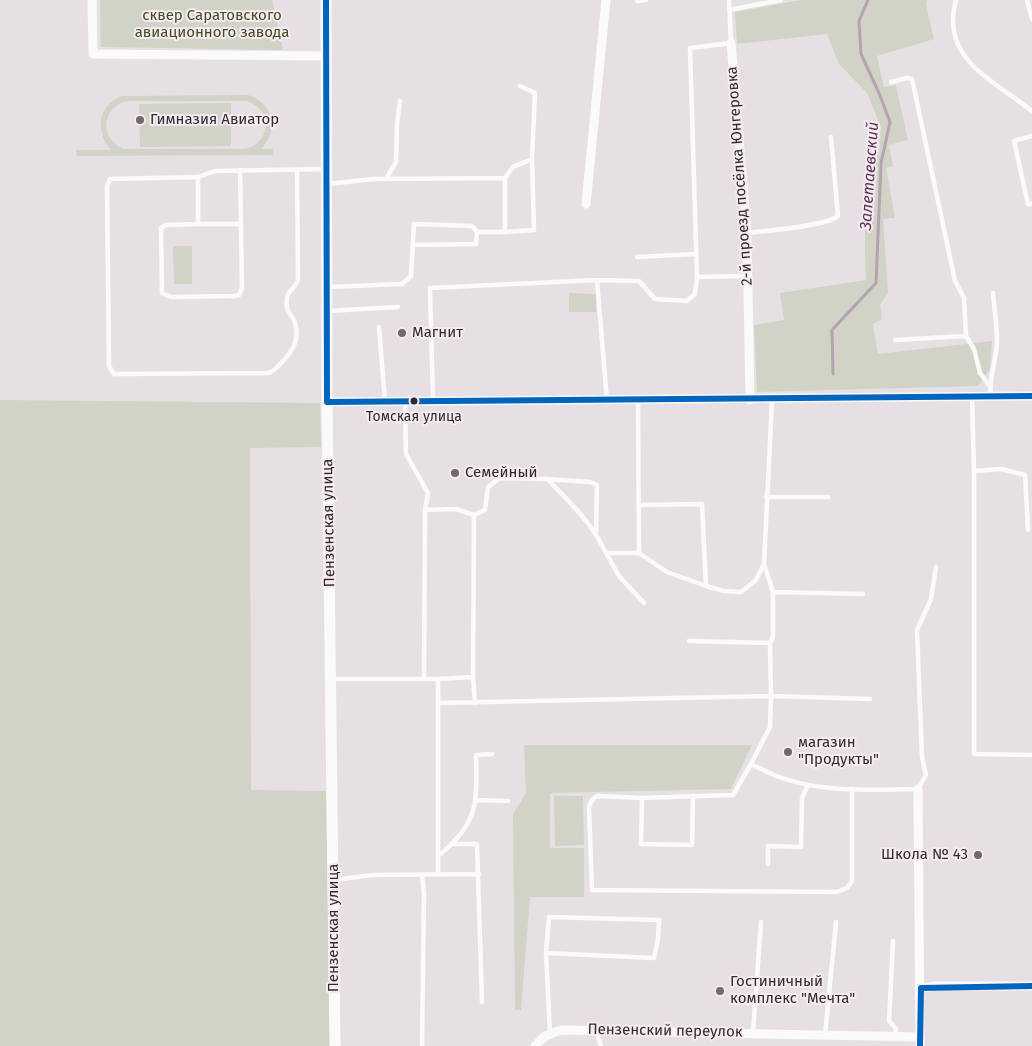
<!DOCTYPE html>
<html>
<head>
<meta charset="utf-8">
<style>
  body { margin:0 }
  canvas { display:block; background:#e6e0e4 }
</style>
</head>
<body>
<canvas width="1032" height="1046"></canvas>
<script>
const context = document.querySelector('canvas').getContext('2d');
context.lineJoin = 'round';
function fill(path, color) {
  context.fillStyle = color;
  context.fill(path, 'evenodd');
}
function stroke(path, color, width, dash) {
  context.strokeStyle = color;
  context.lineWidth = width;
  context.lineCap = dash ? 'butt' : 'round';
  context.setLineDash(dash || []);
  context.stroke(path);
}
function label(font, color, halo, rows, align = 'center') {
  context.font = font + ' "Fira Sans",sans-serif';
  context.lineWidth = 4;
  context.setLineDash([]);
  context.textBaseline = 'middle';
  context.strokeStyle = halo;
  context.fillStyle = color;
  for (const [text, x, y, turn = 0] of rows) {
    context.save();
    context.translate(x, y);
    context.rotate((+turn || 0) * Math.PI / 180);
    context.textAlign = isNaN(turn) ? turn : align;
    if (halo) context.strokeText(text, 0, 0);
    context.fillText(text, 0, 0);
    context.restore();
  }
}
const green = new Path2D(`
  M100,0H272L283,50L101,47Z
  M801,0H927L926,5L934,39L877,56L884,87L896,85L908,140L889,145L893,166L886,168L895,218L883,219L888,293L880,305L882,319L873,324L878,354L992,341L990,369L978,386L757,392L754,325L784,320L780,293L866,280C864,240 865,204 869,163L879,154L881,127L867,93L839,64L827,34L737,44L735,12Z
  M248,95C273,103 280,130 261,149H273V155L77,156L76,150H111C95,131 97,106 122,96ZM129,101H247C273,109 272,144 244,149H125C98,140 101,105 129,101Z
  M231,103V146L140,147L139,104Z
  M173,246H192V284H174Z
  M569,293L596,294V312H569Z
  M0,400L320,403L321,447L250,448L251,790L326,791L330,1046H0Z
  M524,745H752L731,789L550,793V848H584V897H530L521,1010H515L513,814L526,793Z
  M554,796H583L584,845L555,846Z`);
const stream = new Path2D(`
  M833,374L832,330L876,283L881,163L890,122L879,93L861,54L859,21L868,0`);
const lane = new Path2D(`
  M956,0C939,59 995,81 1032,111
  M1027,0L1032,19
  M637,1L646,0
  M729,10L781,0
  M891,82L907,78L912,79L955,281L964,298L966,336L974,349L980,373L989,385
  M1032,136L1014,141L1028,204H1032
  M297,170L298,279C297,287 288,290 287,298C285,315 292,312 295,323C300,339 293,351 283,361C278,366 274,372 268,373L114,374L109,366L107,186L110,179L198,177L215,171L325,169
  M198,177V224L166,225L161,228L162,293L171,297L234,296L239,295L242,288L240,170
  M505,178L513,167L532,159
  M386,179L396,162L397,124L400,101
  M198,224H241
  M505,232L534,230L532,159L535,93L520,86
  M747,233C765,231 827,226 838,216L831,137
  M413,245L476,244L477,232
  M637,257L695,254
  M697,277L747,276
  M597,280L607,401
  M327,287L402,284L411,276L414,224L472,226L477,232H505V178L373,179L328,184
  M327,311L398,307
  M379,327L385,401
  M895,340L966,336
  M972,397L974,471V754L1032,755
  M991,397C988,378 997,359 997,340C997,324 994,308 993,293
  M772,400L764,564L773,592L863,594
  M433,401L430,288L597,280L639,281L655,299L687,301L695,294L697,277L690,48L731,43L729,0
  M405,403L406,454L428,493L425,510L456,509L474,515L485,510L488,487L500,478L547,479C570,502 592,523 606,553H639L638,400
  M974,471L1001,469L1025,475L1028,530
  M547,479L590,482L597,485L596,532
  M766,497H828
  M606,553L619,576L644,603
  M639,553L667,572L706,586L702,504L639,505
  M706,586L724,591L741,592L756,580L764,564
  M773,592V636L770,643L771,696L870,699
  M689,641L770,643
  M473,677L475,703
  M424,678L425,510
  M332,679H438V703L771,696L770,727L751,764
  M438,679L473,677L474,515
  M852,789V881L847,888L837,892L592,890L589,807L592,800L597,796L642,798L733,795L751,764C760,768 770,774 779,777C822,793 874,790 918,789L926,775L922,757L917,630L931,599L936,567
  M642,798L641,844L692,845L693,796
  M477,800L508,801
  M453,844H477L482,1002
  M438,856C479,823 477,804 476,755L492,754
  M768,864V846L801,847L802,798L808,785
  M438,873V703
  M422,875L424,893L422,1046
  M334,880L372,875L479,874
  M893,941L889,1021L896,1029L895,1036
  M546,953L654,958L658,939L659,920L549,917L546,953L550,1033
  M596,1031L601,1046
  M753,1033L761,922
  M825,1035L836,922`);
const street = new Path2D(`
  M92,0L93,54L326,56
  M731,43L747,233L750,400
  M586,204L606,0
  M327,402L1032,396
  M918,789L920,1046
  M921,988L936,986H1032
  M535,1046L545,1036L561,1030L920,1037`);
const secondary = new Path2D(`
  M326,0L327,402L335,1046`);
const bus1 = new Path2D(`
  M326,0L327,402
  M327,402L1032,396
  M921,988L1032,986
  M920,1046L921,988`);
const markers = [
  [140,120,5,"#6f6a6d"],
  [402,333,5,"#6f6a6d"],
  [414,401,4.5,"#2f2a2d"],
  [455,473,5,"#6f6a6d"],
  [788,752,5,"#6f6a6d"],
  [978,855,5,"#6f6a6d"],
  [720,991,5,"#6f6a6d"]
];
const busNames = [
  ["Томская улица",414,417]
];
const parkNames = [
  ["сквер Саратовского",212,16],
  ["авиационного завода",212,33]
];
const poiNames = [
  ["Гимназия Авиатор",150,120],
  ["Магнит",412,333],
  ["Семейный",465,473],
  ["магазин",798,743],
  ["\"Продукты\"",798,760],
  ["Школа № 43",968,855,"right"],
  ["Гостиничный",730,982],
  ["комплекс \"Мечта\"",730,999]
];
const streetNames = [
  ["2-й проезд посёлка Юнгеровка",740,176,-94],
  ["Пензенская улица",329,523,-91],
  ["Пензенская улица",334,928,-90],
  ["Пензенский переулок",665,1031,1]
];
const waterNames = [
  ["Залетаевский",870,176,-86]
];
fill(green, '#d1d3c7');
stroke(stream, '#b6a2b0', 3);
stroke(lane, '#fbfafb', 4.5);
stroke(street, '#fbfafb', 9);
stroke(secondary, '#fbfafb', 11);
stroke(bus1, '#0065bd', 6);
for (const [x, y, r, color] of markers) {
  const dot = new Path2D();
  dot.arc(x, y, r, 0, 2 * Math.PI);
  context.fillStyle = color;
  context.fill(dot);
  stroke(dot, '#f6ebf2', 2);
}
label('14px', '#2f2a2d', '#f6ebf2', busNames);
label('15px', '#404d1e', '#f6ebf2', parkNames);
label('15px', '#2f2a2d', '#f6ebf2', poiNames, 'left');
label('15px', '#2f2a2d', '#f6ebf2', streetNames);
label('italic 16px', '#5a3250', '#f6ebf2', waterNames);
</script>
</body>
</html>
